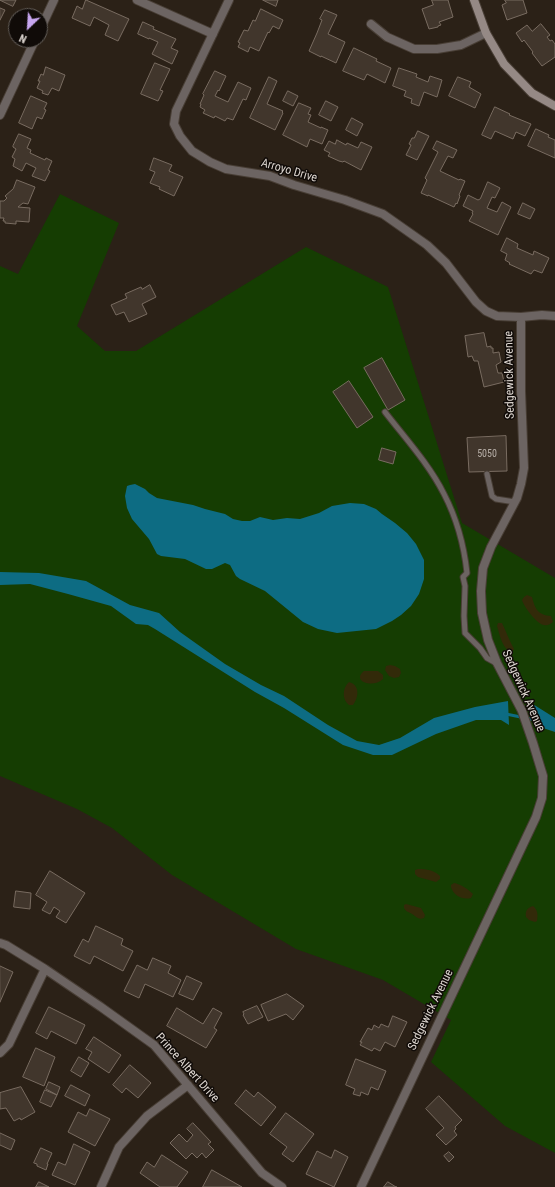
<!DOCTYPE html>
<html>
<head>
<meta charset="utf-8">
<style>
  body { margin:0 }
  #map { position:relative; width:555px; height:1187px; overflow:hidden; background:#2b2117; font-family:"Roboto Condensed",sans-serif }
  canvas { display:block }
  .north { position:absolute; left:8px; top:8px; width:40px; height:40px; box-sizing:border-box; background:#100b08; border:1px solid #625d58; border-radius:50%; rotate:205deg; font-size:11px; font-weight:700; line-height:16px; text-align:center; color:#ded7d1 }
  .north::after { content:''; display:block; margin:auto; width:14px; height:18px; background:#c7a6f0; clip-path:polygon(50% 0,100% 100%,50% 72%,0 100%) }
</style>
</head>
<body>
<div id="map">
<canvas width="555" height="1187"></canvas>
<div class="north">N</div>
</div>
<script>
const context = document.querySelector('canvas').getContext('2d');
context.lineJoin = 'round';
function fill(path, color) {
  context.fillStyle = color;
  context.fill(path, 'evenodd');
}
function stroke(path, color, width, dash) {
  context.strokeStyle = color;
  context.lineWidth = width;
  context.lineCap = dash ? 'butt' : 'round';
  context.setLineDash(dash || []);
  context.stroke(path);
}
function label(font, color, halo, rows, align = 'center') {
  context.font = font + ' "Roboto Condensed",sans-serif';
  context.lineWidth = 3;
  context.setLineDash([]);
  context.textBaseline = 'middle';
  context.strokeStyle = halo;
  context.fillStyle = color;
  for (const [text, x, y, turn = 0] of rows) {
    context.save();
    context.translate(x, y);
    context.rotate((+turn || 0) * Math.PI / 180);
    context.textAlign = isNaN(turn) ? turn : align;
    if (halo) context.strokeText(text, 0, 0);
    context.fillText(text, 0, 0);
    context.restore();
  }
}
const green = new Path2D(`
  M60,194L119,223L77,326L105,351H136L306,247L388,287L462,523L555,578V1153L505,1126L431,1062L451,1020L383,980L296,949L172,875L112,828L77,809L0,776V266L18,274Z`);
const sand = new Path2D(`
  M527,595L532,597C535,609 538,615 551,616L553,622C550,624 548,626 544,625C537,624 524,607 522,600L524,597Z
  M498,623H502C506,631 509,640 514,649L512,652C502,649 500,635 497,626Z
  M390,665L395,666L400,669L401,673L399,677L394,678L389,676L385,670L386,666Z
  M364,671H378L383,675V679C373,689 351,681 364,671Z
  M349,682C360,685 359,697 353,705H349C342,700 342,688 349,682Z
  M418,869C427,869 434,870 440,876V879L436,882L418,877L415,874V870Z
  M454,883C460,884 468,889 473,894L471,898C462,900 454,896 451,887V885Z
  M406,904L421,908L425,915L424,918C418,920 417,917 412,914C409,912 406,912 404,908V905Z
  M533,906C538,910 538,915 537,921L535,922L529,920L526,917C525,911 527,908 533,906Z`);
const water = new Path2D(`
  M135,484L145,489L149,493L157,498L193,505L205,509L225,514L233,519L242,521H250L260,517L273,520L287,518L300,519L319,513L332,506L350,503L364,504L376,509L382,514L395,523L407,533L416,544L424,560V579L419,594L411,606L401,615L392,621L376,629L337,633L318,629L303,622L265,591L240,579L236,576L230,565L225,563L212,569H206L185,559L161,556L157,554L149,539L132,519L127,508L125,496L127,486L130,485Z
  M0,572L39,573L86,581L130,605L159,613L180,632L225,664L261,685L284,696L328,725L357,741L379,745L400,738L434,718L475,707L508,701L509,725L501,720H476L436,734L392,755H373L343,745L284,708L255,692L155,629L148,625L136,624L111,606L68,594L30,584L0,585Z
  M528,701L555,718V732L540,727Z`);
const stream = new Path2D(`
  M506,714L540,721`);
const building = new Path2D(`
  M0,0H16L13,6Z
  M86,0L129,19L118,41L105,35L109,25L94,17L90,26L72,18L77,6L82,9Z
  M263,0H278L276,6Z
  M432,0H448L453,17L439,22L441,25L438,26V27L429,29L422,9L433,5Z
  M505,0H523L527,13L507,20L502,5L506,3Z
  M0,8L5,10L0,20Z
  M261,9L283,20L279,29L273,26L269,33L268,32L259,51L250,47L248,52L238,47L240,43L238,42L244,30L248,31L253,20L255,21Z
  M325,10L337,15L328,34L345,42L336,63L321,56V57L309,51L317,33L322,20L320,19Z
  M143,22L154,27L153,29L176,39L171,48L178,51L172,64L152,54L158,42L149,38V39L138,34Z
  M541,24L550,35L547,37L550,41L552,40L555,44V57L542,66L532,53L533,52L524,40L522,42L516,33L527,25L532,31Z
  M354,48L377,59L376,61L391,68L385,83L367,74L364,80L343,71Z
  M155,63L170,69L160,90L163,91L158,101L141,94Z
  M46,67L65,75L59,91L52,88L48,95L42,93L43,91L37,88L40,81H38L41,74L43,75Z
  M399,68L417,74L416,77L428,82L430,76L442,80L437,97L424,92L419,106L411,103L412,99L404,96L406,91L393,86Z
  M215,71L226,76L219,91L218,90L215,96L228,102L238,82L251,88L246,100L243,99L233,120L227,118L225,121L215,116L214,118L203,113L205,110L200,107L201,104H200L204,95L203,94Z
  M269,77L277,81L267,104L283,111L282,112L283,113L275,130L250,118Z
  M458,77L471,82L469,87L481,94L475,108L449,96Z
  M288,91L298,96L293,106L283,101Z
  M31,96L47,103L44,109L46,110L42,119L37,117L32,129L19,123Z
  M326,101L338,107L331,121L319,115Z
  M299,103L311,108L308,114L311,115L308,122L321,128V127L328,130L322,144L310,139L307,147L283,135Z
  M495,107L510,114L509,115L531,124L525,136L516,132L513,139L495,131L491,139L482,135Z
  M352,118L363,124L357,136L346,130Z
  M536,129L549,135L548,137L555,140V158L528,146Z
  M418,131L429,136L417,160L406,155L411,145L409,144L412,138H414Z
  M19,134L31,139L27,148L31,150L30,153L45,160L46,158L52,161L48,170L50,171L45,181L32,176L36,168L26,163L22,171L13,166L15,159L12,157L16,149L13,147V146Z
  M337,140L346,145L347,143L358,148L361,142L372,147L361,170L344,161L343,162L339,161L328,156L330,153L324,150L329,141L335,144Z
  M437,141L457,150L453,158L448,156L440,171L459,180L460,179L465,181L459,195L460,196L457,204L456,203L454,207L428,195V196L421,193L427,180L425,178L438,152L433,149Z
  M154,158L172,165L169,171L183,177L174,196L159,189L160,187L150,183L155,172L150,170Z
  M17,180L35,187L28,204L23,203L18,207L30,208L29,222L16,221V224L5,223V221H3L4,218H0V201H4L7,198L5,196L13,189Z
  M488,182L500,188L495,198L492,197L487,208L497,212L502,202L511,207L498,235L469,221L473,214L472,213L473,211L463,206L468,195L478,200L480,199Z
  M523,203L535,209L530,219L518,214Z
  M507,238L518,244L517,248L533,255L534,251L549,258L542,273L534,270L531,274L509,264L510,263L505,260L507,254L501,251Z
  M150,285L156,297L142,304L147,314L129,322L124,312L116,315L111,305L127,298L125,294L141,287L142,289Z
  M484,333L487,347L491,346V348H493V353L499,352L501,362L496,365L498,373H502L504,382L484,387L478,361H474L472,356L468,357L465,336Z
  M382,358L405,400L388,410L364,368Z
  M349,381L373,417L357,428L333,392Z
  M506,436L507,471L469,472L467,438Z
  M382,448L396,452L393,464L379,460Z
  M50,871L85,893L66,923L56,917L60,911L54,907L50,914L42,910L47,902L36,895Z
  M16,891L31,893L30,909L14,907Z
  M96,926L123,939L121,945L133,951L123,971L94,956L90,964L74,956L83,939L88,942Z
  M153,958L171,966L168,973L181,980L173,997L145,984L139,998L124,991L137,965L147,970Z
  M0,966L13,972L0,1002Z
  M187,976L202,983L193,1000L179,994Z
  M287,994L304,1006L293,1020L286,1014L268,1021L261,1005Z
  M257,1006L263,1017L248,1024L243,1015L244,1014L243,1012Z
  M49,1007L85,1025L76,1044L51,1031L47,1039L36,1033Z
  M177,1008L203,1024L213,1008L222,1013L214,1028L217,1030L206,1048L167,1026Z
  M393,1016L407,1022L395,1047L385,1042L380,1051L374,1048L372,1051L360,1045L362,1042H360L368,1028L372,1030L374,1025L379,1028L381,1024L388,1027Z
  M94,1037L121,1055L109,1073L88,1059L92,1052L86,1049Z
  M36,1048L55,1057L44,1086L23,1077Z
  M79,1057L89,1063L81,1077L71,1071Z
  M356,1059L386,1071L378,1090L371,1087L368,1095L361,1092L360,1096L353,1094L355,1089L346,1085Z
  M130,1065L151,1083L138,1098L126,1088L122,1093L113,1085Z
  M49,1082L60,1087L57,1095L46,1089Z
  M71,1085L90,1095L85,1106L65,1096Z
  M21,1087L35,1112L21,1120L20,1118L14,1121L6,1108L0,1109V1093Z
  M45,1090L57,1095L51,1107L40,1102Z
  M246,1090L254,1097L258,1092L276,1107L261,1126L235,1104Z
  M439,1096L462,1120L455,1127L456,1129L454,1131L457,1135L446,1145L436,1135L444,1128L426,1109Z
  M90,1109L110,1119L95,1146L68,1132L78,1112L86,1116Z
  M286,1113L314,1134L293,1162L282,1154L287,1147L270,1134Z
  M193,1123L211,1142L208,1144L214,1150L206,1158L202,1153L197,1158L192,1153L186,1159L170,1143L179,1134L187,1142L193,1135L187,1129Z
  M0,1133L15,1140L11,1150L0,1145Z
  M74,1144L90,1152L75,1185L52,1175L58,1162L65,1165Z
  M41,1148L52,1153L47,1164H48L46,1170L37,1166V1164L34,1163Z
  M335,1150L348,1157L334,1187L306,1174L317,1151L331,1158Z
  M449,1152L454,1157L449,1162L444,1156Z
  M162,1155L188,1172L177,1187H160L140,1173L147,1162L154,1167Z
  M212,1170L242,1187H203Z
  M39,1182L49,1187H36Z
  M388,1182L396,1187H397H384Z`);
const lane = new Path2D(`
  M385,412C405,438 429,464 444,494C457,519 464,545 467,573L463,577L465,586L464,616L465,633L480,648L487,658L496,663
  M487,474L492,496L496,499L515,502`);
const street = new Path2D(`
  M137,0L213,34
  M229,0L176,111L174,124L180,136L192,151L210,162L226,169L270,176L294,185L345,200L383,214L427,245L446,263L476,302L486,311L497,316L521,317L542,315L555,316
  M371,24L387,37L414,49H437L461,45L486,33
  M40,30L54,0
  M0,115L35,40
  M0,943L6,945L45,969L101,1007L154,1045L262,1173L282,1187
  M0,1053L9,1044L45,969
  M101,1187L119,1147L147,1116L188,1085
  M361,1187L536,817L542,798L543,776L533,743L522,711L497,663L488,640L482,613L481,591L483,568L491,547L517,498L521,484L524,468L521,391V317`);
const secondary = new Path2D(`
  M474,0L486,33L504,64L532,93L555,106`);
const numberNames = [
  ["5050",487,454]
];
const streetNames = [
  ["Arroyo Drive",289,171,16],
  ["Sedgewick Avenue",510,375,-91],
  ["Sedgewick Avenue",523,691,66],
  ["Sedgewick Avenue",431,1010,-64],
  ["Prince Albert Drive",187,1068,48]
];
fill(green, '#153d02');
fill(sand, '#322a09');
fill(water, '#0d6c83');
stroke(stream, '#0d6c83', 3);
fill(building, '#41362c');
stroke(building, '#796c61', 1);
stroke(lane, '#483e35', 7);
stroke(street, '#483e35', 10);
stroke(secondary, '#483e35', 10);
stroke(lane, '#6c6462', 5);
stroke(street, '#6c6462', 8);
stroke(secondary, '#958985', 8);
label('10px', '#b7afa8', null, numberNames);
label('12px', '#ded7d1', '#100b08', streetNames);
</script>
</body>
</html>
